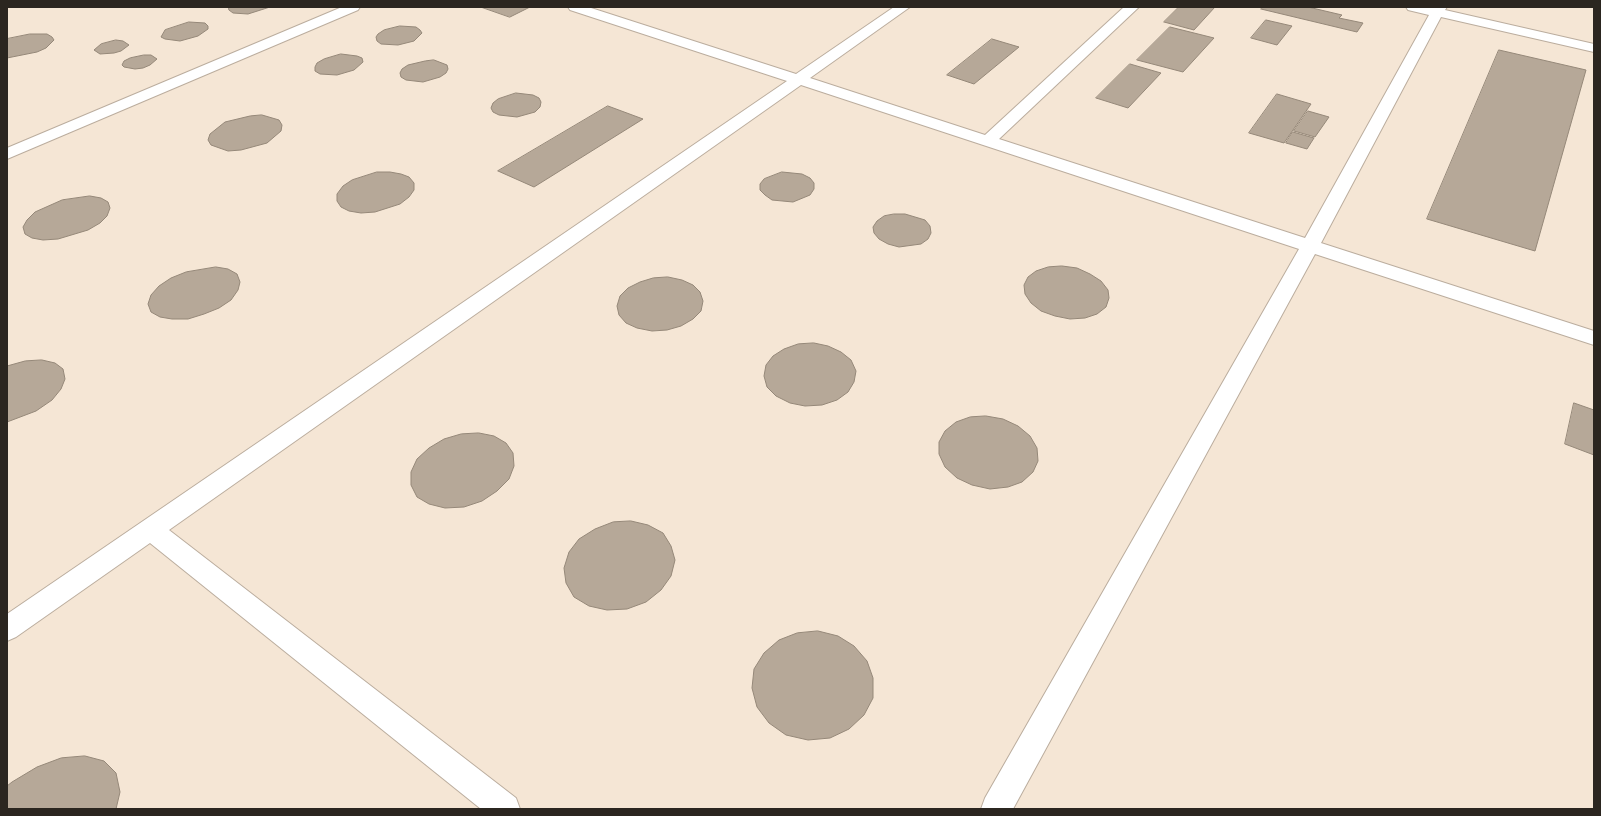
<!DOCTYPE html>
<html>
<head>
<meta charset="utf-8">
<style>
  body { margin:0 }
  #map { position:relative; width:1601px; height:816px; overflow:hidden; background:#f5e6d5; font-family:"Alegreya Sans",sans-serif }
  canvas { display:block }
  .frame { position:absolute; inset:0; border:8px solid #2b2620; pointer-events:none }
</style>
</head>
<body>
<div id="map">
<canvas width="1601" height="816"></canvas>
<div class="frame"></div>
</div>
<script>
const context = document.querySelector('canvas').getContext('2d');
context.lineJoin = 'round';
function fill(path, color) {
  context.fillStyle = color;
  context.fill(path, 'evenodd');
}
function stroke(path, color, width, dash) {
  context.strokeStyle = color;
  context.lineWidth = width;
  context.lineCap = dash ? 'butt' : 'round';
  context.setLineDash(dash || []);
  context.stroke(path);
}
const building = new Path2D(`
  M229,7H270L248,14L233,13L229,10Z
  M481,7H530L510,17Z
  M1179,7H1215L1194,30L1164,22Z
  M1263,7H1308L1342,15L1339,18L1363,23L1357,32L1261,9Z
  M1266,20L1292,26L1277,45L1251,38Z
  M189,22L205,23L208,26V29L198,36L180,41L165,39L161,37L165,30Z
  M400,26L416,27L420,30L422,33L414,41L398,45L381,44L377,41L376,37L378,34L384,30Z
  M1170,27L1214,38L1183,72L1137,60Z
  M30,34H47L52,37L54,40L46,48L37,52L7,58V39Z
  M992,39L1019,47L974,84L947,75Z
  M116,40L123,41L129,45L121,51L114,53L100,54L94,50L101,44Z
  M1499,50L1586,70L1535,251L1427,219Z
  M341,54L357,56L362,58L363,62L354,70L337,75L320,74L315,71V67L317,63L324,59Z
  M144,55H151L157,59L150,65L143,68L135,69L124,67L122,65L124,61L130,58Z
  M434,60L447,65L448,69L446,73L440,77L423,82L406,80L401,77L400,73L402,69L408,65L425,61Z
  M1130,64L1161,73L1128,108L1096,98Z
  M516,93L533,95L539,98L541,102L540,107L535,112L517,117L499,115L493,112L491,108L493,103L498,99Z
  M1277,94L1311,104L1284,143L1249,133Z
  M608,106L643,119L534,187L498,171Z
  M1308,111L1329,117L1315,137L1294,131Z
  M262,115L279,120L282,125L281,131L267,143L241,150L228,151L211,145L208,140L210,134L225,122L250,116Z
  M1293,132L1314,138L1307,149L1286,143Z
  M377,172H390L401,174L409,177L414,183V190L409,197L400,204L375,212L361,213L349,211L341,207L337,201V194L343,186L352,180Z
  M782,172L802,174L810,178L814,183V189L810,195L793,202L772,200L765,195L760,190V184L764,179Z
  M90,196L101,198L108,202L110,208L107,216L100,223L88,230L58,239L43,240L32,238L25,234L23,227L27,220L35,212L62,200Z
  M894,214H905L925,220L930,226L931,233L928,239L921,244L899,247L888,244L879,239L874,233L873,227L877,221L884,216Z
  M1062,266L1077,268L1090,274L1101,281L1108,290L1109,298L1106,307L1097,314L1085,318L1070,319L1055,316L1041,311L1031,303L1025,294L1024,285L1028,277L1036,271L1048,267Z
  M216,267L228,269L237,274L240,282L238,290L231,300L219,308L204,314L188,319H172L160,317L151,312L148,304L151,295L159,286L171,278L186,272Z
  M668,277L682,280L693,285L700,292L703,301L701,311L693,319L681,326L667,330L652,331L637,328L626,323L619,315L617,306L620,296L628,288L640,282L653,278Z
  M814,343L828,346L841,352L851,360L856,371L854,382L848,392L837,400L822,405L805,406L790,403L776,396L767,387L764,376L766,365L773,356L784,349L798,344Z
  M42,360L55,363L63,369L65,379L61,389L52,400L36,411L7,422V366L25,361Z
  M1574,403L1594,410V455L1565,444Z
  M986,416L1003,419L1018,426L1030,436L1037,448L1038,461L1033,472L1022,482L1008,487L990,489L972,485L957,478L945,467L939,454V442L945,431L956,422L970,417Z
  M479,433L494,436L506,443L513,453L514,466L509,479L497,491L482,501L464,507L445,508L429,504L417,497L411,485V472L417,459L429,448L444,439L461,434Z
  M631,521L648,525L663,533L671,546L675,560L671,576L661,590L646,602L627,609L607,610L589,606L574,597L566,583L564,568L569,552L579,539L595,529L613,522Z
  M818,631L838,636L854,646L867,661L873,678V698L864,715L849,729L830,738L808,740L786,735L769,723L757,707L752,688L754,669L764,653L779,640L797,633Z
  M85,756L104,761L116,773L120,792L116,809H7V786L12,782L37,767L61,758Z`);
const lane = new Path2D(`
  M342,7H360L358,10L7,159V148Z
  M568,7H588L796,74L894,7H910L810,78L985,135L1124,7H1139L999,139L1305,238L1429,15L1408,10L1406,7H1447L1445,10L1594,44V52L1441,17L1321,243L1594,331V345L1315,254L1013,809H981L985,798L1299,249L801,85L169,530L516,798L520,809H481L150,543L16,637L7,641V614L787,81L570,10Z`);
fill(building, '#b6a898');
stroke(building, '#958879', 1);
stroke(lane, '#bbad9e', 2);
fill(lane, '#fff');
</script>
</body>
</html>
